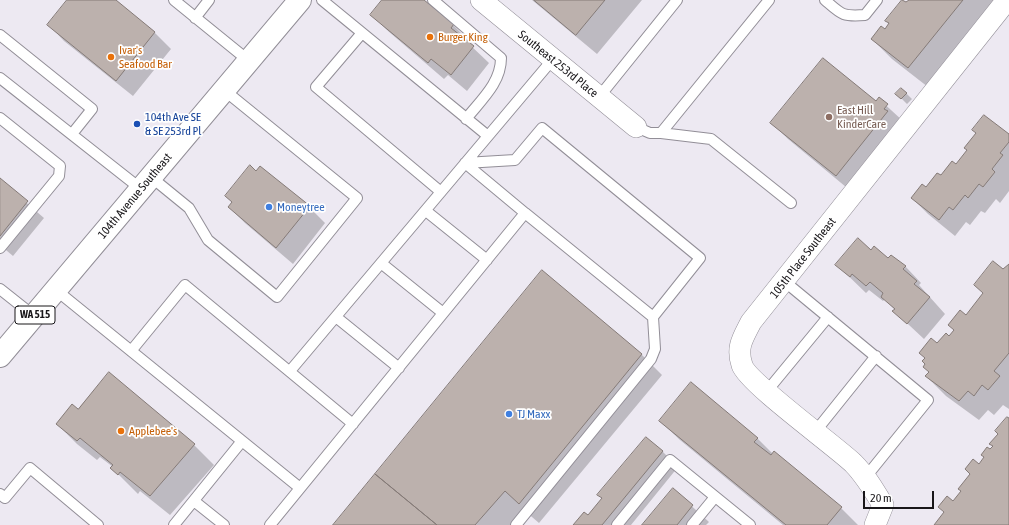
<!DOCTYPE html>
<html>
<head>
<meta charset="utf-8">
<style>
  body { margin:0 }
  #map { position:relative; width:1009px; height:525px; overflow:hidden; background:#ede9f2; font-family:"Asap Condensed",sans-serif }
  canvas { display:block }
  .scale { position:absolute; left:863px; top:491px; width:71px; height:18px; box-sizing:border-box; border:2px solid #181619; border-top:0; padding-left:5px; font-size:12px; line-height:14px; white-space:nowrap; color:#181619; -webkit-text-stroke:3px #fff; paint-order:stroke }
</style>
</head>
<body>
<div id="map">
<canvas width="1009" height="525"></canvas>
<div class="scale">20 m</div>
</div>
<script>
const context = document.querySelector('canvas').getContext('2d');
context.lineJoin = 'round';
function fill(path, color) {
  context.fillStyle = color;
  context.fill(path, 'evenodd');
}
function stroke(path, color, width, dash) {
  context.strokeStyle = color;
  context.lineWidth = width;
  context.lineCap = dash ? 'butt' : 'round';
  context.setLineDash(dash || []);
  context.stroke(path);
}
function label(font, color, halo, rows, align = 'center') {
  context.font = font + ' "Asap Condensed",sans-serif';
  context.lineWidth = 3.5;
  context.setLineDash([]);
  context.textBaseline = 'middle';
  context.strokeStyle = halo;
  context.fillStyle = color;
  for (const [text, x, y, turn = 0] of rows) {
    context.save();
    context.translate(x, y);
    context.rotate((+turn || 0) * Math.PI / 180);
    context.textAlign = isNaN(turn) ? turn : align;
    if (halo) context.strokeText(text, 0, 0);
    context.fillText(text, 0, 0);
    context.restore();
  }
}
const shadow = new Path2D(`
  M68,0H114L155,33L171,49L133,96L64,41L48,24Z
  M384,0H422L453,25L469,41L468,43L489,63L467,91L448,75L444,79L388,31L372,15Z
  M532,0H642L597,54Z
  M911,0H999L928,87L892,59L872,39L885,30L890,24L887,21Z
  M906,93L912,99L907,104L897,94Z
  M879,99L903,121L852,192L788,139L772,123L876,103Z
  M1009,136V191L1000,203L996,199L985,213L981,211L970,225L966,222L955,236L928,214L912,198L956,165Z
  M257,172L309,207L325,223L293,264L245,223L229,207Z
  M0,180L44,218L13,256L0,245Z
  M871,251L905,266L921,283L919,285L945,314L924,339L894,311L895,310L885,299L883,301L869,290L866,293L837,265Z
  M1009,265V409L1003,405L994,415L988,410L979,420L946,396L926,376L930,372L937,345L949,337Z
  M542,272L642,355L662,375L539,523L525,511L513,525H334Z
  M79,410L194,445L214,465L170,515L140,491L138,494L112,468L113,467L100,457L97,460L77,444L57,424Z
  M660,421L757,438L773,454L841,508L858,525H783L680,440Z
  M662,451L678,467L631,525H574L588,516L603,499L599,495Z
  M673,489L709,522L706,525H643Z`);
const building = new Path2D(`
  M67,0H116L155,32L116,81L47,25Z
  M382,0H424L454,24L451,28L474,46L451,75L431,59L428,63L370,15Z
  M534,0H605L576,35Z
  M902,0L906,2L909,0H963L908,68L871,39L881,26L885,29L889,23L885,21Z
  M823,58L876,101L879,97L888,104L884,109L888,111L836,176L770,123Z
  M901,88L907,93L901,99L895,94Z
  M984,115L1009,134V142L1000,153L1003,155L992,169L995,172L983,187L979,184L968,198L965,195L953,210L949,207L939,220L911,198L922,184L926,187L937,173L941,175L952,161L956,164L967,150L964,148L976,133L972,130Z
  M250,165L256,171L260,166L310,206L276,248L228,207L232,202L225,196Z
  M0,178L28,201L0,236Z
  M858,238L871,250L874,246L888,258L891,255L906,266L903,269L917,281L914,284L930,297L907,324L892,311L895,309L881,297L883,293L870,282L866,286L852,274L850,277L835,265Z
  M993,261L1003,269L1009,264V353L994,371L1000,376L988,390L982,385L974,396L968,391L959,401L925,376L929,372L923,367L925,364L922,361L925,358L919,353L931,338L937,343L946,333L949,336L954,330L948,325L960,310L966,315L983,293L974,285Z
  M542,270L642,354L519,504L505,491L475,525H437L375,474Z
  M109,372L195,444L150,496L120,472L118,475L110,468L113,465L80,438L77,441L56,424L72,404L78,409Z
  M691,382L758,438L754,442L771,455L774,451L842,507L827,525H786L659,421Z
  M1007,417L1009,418V525H934L944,512L938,507L947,496L953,501L961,491L958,489L970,474L965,469L973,459L979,464L984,457L981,455L987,447L990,449L993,446L989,444L998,434L995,431Z
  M646,437L663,451L602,525H573L584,512L588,515L602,498L597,495Z
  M375,474L437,525H333Z
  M673,488L693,505L677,525H642Z`);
const service = new Path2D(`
  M174,0L249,61
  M322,0L488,136
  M433,0L501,58C501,83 481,100 466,119
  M825,0C841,14 842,17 865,15L877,0
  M195,18L209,0
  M362,33L316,87L441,192
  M0,35L92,109L72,134
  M0,78L141,189
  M599,97L677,0
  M0,118L60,166L59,176L0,248
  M636,127L650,133H661L769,0
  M661,133L711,139L791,203
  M465,163L515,160L542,128L700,258L653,317
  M151,177L189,208L208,240L277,297L357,198L224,90
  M426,211L487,260
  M381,263L443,313
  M784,281L928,400L865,478
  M0,289L34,316
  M56,290L300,488
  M336,317L399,368
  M131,351L185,285L353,424
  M290,371L553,59
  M767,391L828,317
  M815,432L876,356
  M0,494L5,498L30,468L98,525
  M194,501L224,525
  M174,525L242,441
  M270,525L525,213L465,163
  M516,525L651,359L655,349L653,317L525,213
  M617,525L670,460L750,525
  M692,525L715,497`);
const minor = new Path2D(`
  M481,0L636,127
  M875,525L883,505C874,490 865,475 853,463C834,445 747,382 742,365C736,347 743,338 751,322L1007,0`);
const primary = new Path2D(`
  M0,356L300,0`);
const markers = [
  [430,37,4,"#e8710a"],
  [111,57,4,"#e8710a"],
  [829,117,4,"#8d6e63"],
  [137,124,4,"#1a4fb4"],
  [269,207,4,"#3f7fe0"],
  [509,414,4,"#3f7fe0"],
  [121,431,4,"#e8710a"]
];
const shields = [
  [35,315,40]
];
const shieldNames = [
  ["WA 515",35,315]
];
const foodNames = [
  ["Burger King",438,37],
  ["Ivar's",119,50],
  ["Seafood Bar",119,64],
  ["Applebee's",129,431]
];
const streetNames = [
  ["Southeast 253rd Place",558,64,39],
  ["104th Avenue Southeast",135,196,-50],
  ["105th Place Southeast",803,258,-52]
];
const educationNames = [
  ["East Hill",837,110],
  ["KinderCare",837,124]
];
const transitNames = [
  ["104th Ave SE",145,117],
  ["& SE 253rd Pl",145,131]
];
const shopNames = [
  ["Moneytree",277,207],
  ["TJ Maxx",517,414]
];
fill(shadow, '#0003');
fill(building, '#bcb1ad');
stroke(building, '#847a77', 1);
stroke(service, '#928e97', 12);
stroke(minor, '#928e97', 22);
stroke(primary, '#928e97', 24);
stroke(service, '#fff', 10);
stroke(minor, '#fff', 21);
stroke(primary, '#fff', 22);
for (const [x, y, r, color] of markers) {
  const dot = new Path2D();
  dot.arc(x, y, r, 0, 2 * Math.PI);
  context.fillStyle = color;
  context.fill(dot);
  stroke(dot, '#fff', 1.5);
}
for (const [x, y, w] of shields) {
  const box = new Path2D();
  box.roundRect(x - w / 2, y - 9, w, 18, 3);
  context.fillStyle = '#fff';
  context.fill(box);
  stroke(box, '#181619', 1);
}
label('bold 11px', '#181619', null, shieldNames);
label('12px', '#c56008', '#fff', foodNames, 'left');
label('12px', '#181619', '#fff', streetNames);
label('12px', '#785e54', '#fff', educationNames, 'left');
label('12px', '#164399', '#fff', transitNames, 'left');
label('12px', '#366cbe', '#fff', shopNames, 'left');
</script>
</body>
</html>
